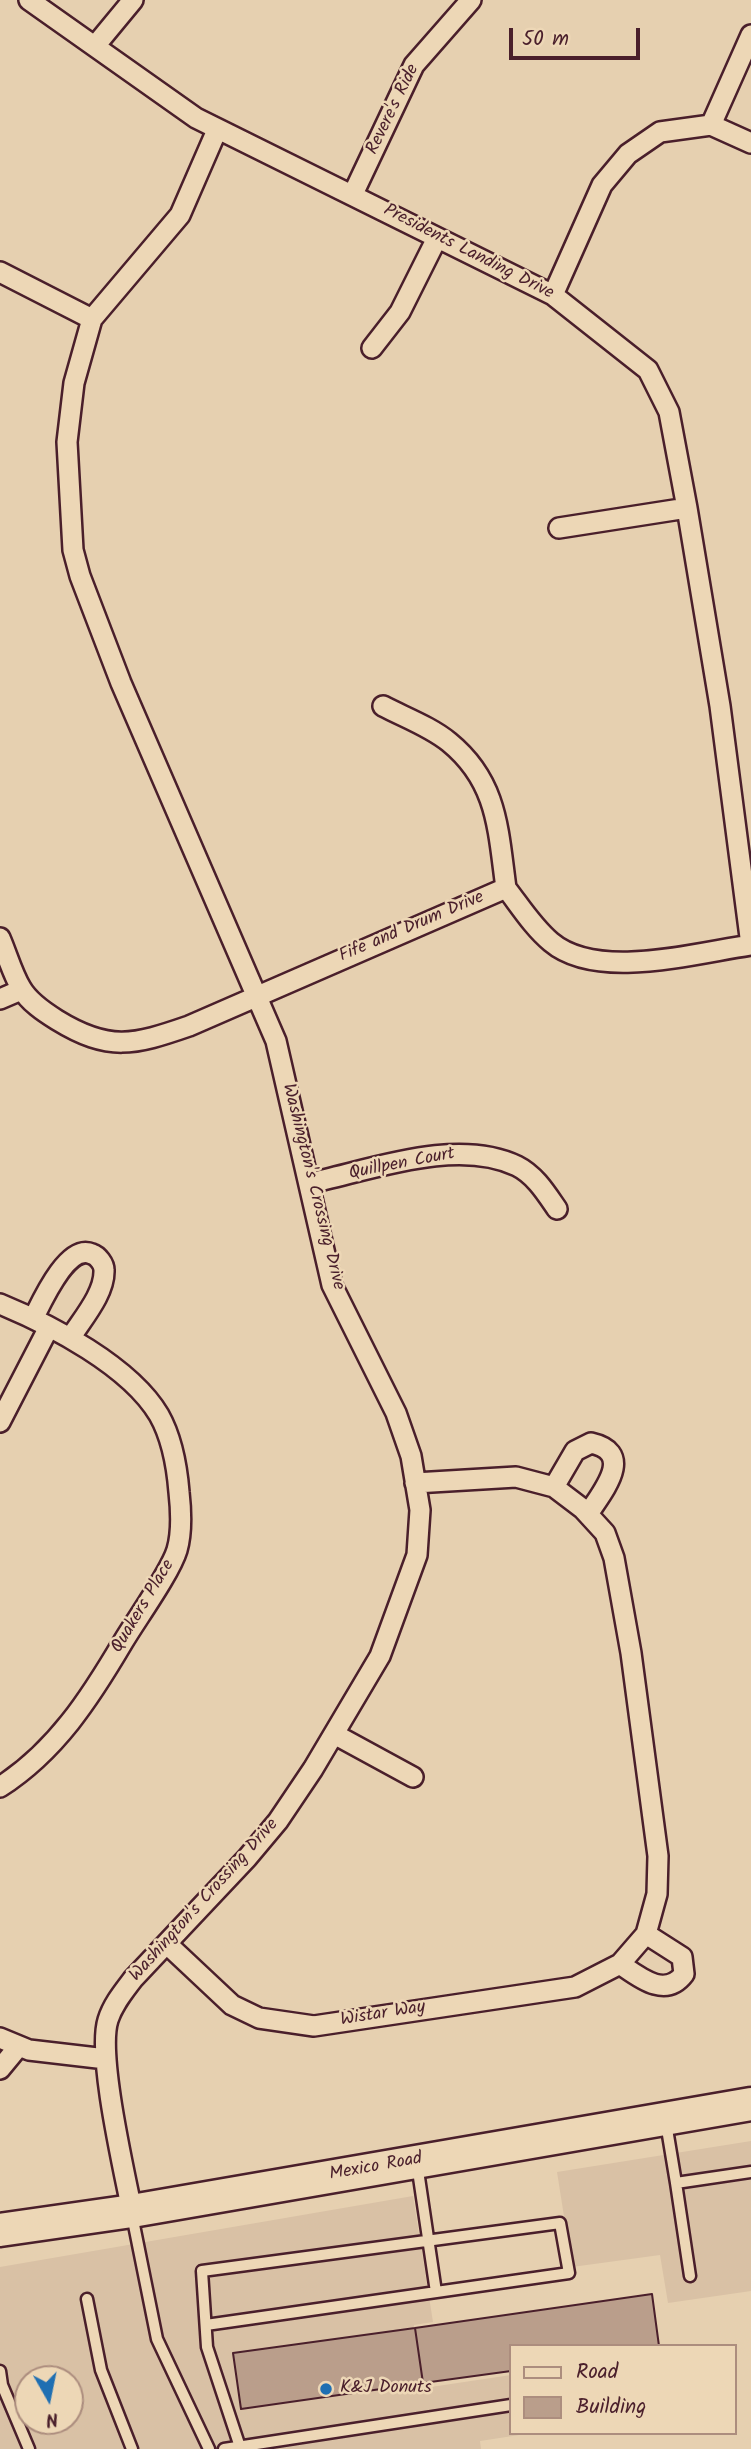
<!DOCTYPE html>
<html>
<head>
<meta charset="utf-8">
<style>
  body { margin:0 }
  #map { position:relative; width:751px; height:2449px; overflow:hidden; background:#e6d0b0; font-family:Kalam,sans-serif }
  canvas { display:block }
  .legend { position:absolute; left:509px; top:2344px; width:228px; height:91px; box-sizing:border-box; background:#edd7b6; border:2px solid #ac8d7e; margin:0; padding:9px 12px; list-style:none; font-size:21px; color:#4a1f2b }
  .legend li { display:flex; align-items:center; gap:14px; height:35px }
  .legend b { width:35px; border:2px solid #ac8d7e }
  .north { position:absolute; left:14px; top:2365px; width:70px; height:70px; box-sizing:border-box; background:#edd7b6; border:2px solid #ac8d7e; border-radius:50%; rotate:171deg; font-size:19px; font-weight:700; line-height:28px; text-align:center; color:#4a1f2b }
  .north::after { content:''; display:block; margin:auto; width:24px; height:32px; background:#1f6fb2; clip-path:polygon(50% 0,100% 100%,50% 72%,0 100%) }
  .scale { position:absolute; left:509px; top:28px; width:131px; height:32px; box-sizing:border-box; border:4px solid #4a1f2b; border-top:0; padding-left:9px; font-size:21px; line-height:24px; white-space:nowrap; color:#4a1f2b; -webkit-text-stroke:5px #edd7b6; paint-order:stroke }
</style>
</head>
<body>
<div id="map">
<canvas width="751" height="2449"></canvas>
<ul class="legend">
<li><b style="height:9px;background:#edd7b6"></b>Road</li>
<li><b style="height:19px;background:#ba9e8b"></b>Building</li>
</ul>
<div class="north">N</div>
<div class="scale">50 m</div>
</div>
<script>
const context = document.querySelector('canvas').getContext('2d');
context.lineJoin = 'round';
function fill(path, color) {
  context.fillStyle = color;
  context.fill(path, 'evenodd');
}
function stroke(path, color, width, dash) {
  context.strokeStyle = color;
  context.lineWidth = width;
  context.lineCap = dash ? 'butt' : 'round';
  context.setLineDash(dash || []);
  context.stroke(path);
}
function label(font, color, halo, rows, align = 'center') {
  context.font = font + ' Kalam,sans-serif';
  context.lineWidth = 5;
  context.setLineDash([]);
  context.textBaseline = 'middle';
  context.strokeStyle = halo;
  context.fillStyle = color;
  for (const [text, x, y, turn = 0] of rows) {
    context.save();
    context.translate(x, y);
    context.rotate((+turn || 0) * Math.PI / 180);
    context.textAlign = isNaN(turn) ? turn : align;
    if (halo) context.strokeText(text, 0, 0);
    context.fillText(text, 0, 0);
    context.restore();
  }
}
const built = new Path2D(`
  M751,2141V2291L668,2303L660,2255L572,2267L557,2172Z
  M413,2196L433,2322L414,2325L424,2388L511,2375V2433H532L480,2441L481,2449H0V2267ZM28,2379H70V2421H28Z`);
const building = new Path2D(`
  M652,2294L659,2346H511V2371L423,2383L415,2328Z
  M415,2328L423,2383L241,2409L233,2353Z`);
const service = new Path2D(`
  M666,2123L676,2183L751,2172
  M417,2164L436,2292
  M676,2183L690,2276
  M132,2215L157,2339L209,2449
  M87,2299L101,2370L132,2449
  M206,2325L569,2273L560,2223L202,2271L207,2347L240,2447
  M0,2371L2,2385L29,2449
  M224,2449L511,2405`);
const minor = new Path2D(`
  M29,0L196,118L553,295L648,370L669,412L687,508L720,706L751,945
  M95,46L133,0
  M711,125L751,35
  M353,194L414,65L471,0
  M0,272L92,319
  M553,295L602,185L628,154L660,132L711,125L751,143
  M372,348L400,312L437,238
  M559,528L687,508
  M383,706C404,717 431,727 449,742C498,782 498,830 506,888
  M0,938C7,954 12,973 21,988C29,1002 44,1012 57,1020C109,1052 134,1045 189,1026L506,888C520,906 533,927 551,942C597,981 695,953 751,945
  M0,999L21,990
  M310,1183C371,1170 457,1137 517,1166C535,1175 546,1193 557,1209
  M0,1304C51,1325 130,1366 159,1415C172,1438 177,1467 179,1492C181,1510 182,1533 177,1550C170,1573 136,1620 123,1642C90,1698 56,1751 0,1787
  M34,1317C42,1301 68,1243 92,1254C98,1256 104,1264 104,1270C105,1293 83,1318 71,1337
  M0,1422L49,1327
  M554,1487L575,1451L591,1443C636,1453 602,1492 588,1514
  M334,1734L413,1777
  M167,1944L232,2005L259,2018L314,2026L575,1987L620,1964L646,1934L657,1894L658,1856L631,1653L614,1558L605,1533L583,1509L554,1487L516,1477L415,1483
  M620,1964C639,1977 665,1999 684,1974L682,1957L646,1934
  M0,2038L29,2050L106,2059
  M0,2069L19,2046
  M132,2211C124,2170 97,2055 108,2020C113,2004 124,1991 133,1979L247,1858L278,1821L313,1769L380,1656L417,1555L420,1510L411,1456L396,1413L332,1285L276,1041L121,683L80,576L73,550L67,442L74,383L92,319L180,215L217,130`);
const primary = new Path2D(`
  M0,2230L132,2211L751,2104`);
const markers = [
  [326,2389,7,"#1f6fb2"]
];
const streetNames = [
  ["Revere's Ride",394,110,-64],
  ["Presidents Landing Drive",468,253,27],
  ["Fife and Drum Drive",412,928,-23],
  ["Quillpen Court",402,1165,-11],
  ["Washington's Crossing Drive",312,1187,76],
  ["Quakers Place",144,1607,-59],
  ["Washington's Crossing Drive",205,1901,-48],
  ["Wistar Way",383,2015,-9],
  ["Mexico Road",376,2168,-10]
];
const poiNames = [
  ["K&J Donuts",340,2389]
];
fill(built, '#d9c1a5');
fill(building, '#ba9e8b');
stroke(building, '#4a1f2b', 2);
stroke(service, '#4a1f2b', 15);
stroke(minor, '#4a1f2b', 24);
stroke(primary, '#4a1f2b', 37);
stroke(service, '#edd7b6', 10);
stroke(minor, '#edd7b6', 19);
stroke(primary, '#edd7b6', 32);
for (const [x, y, r, color] of markers) {
  const dot = new Path2D();
  dot.arc(x, y, r, 0, 2 * Math.PI);
  context.fillStyle = color;
  context.fill(dot);
  stroke(dot, '#edd7b6', 2.5);
}
label('18px', '#4a1f2b', '#edd7b6', streetNames);
label('18px', '#4a1f2b', '#edd7b6', poiNames, 'left');
</script>
</body>
</html>
